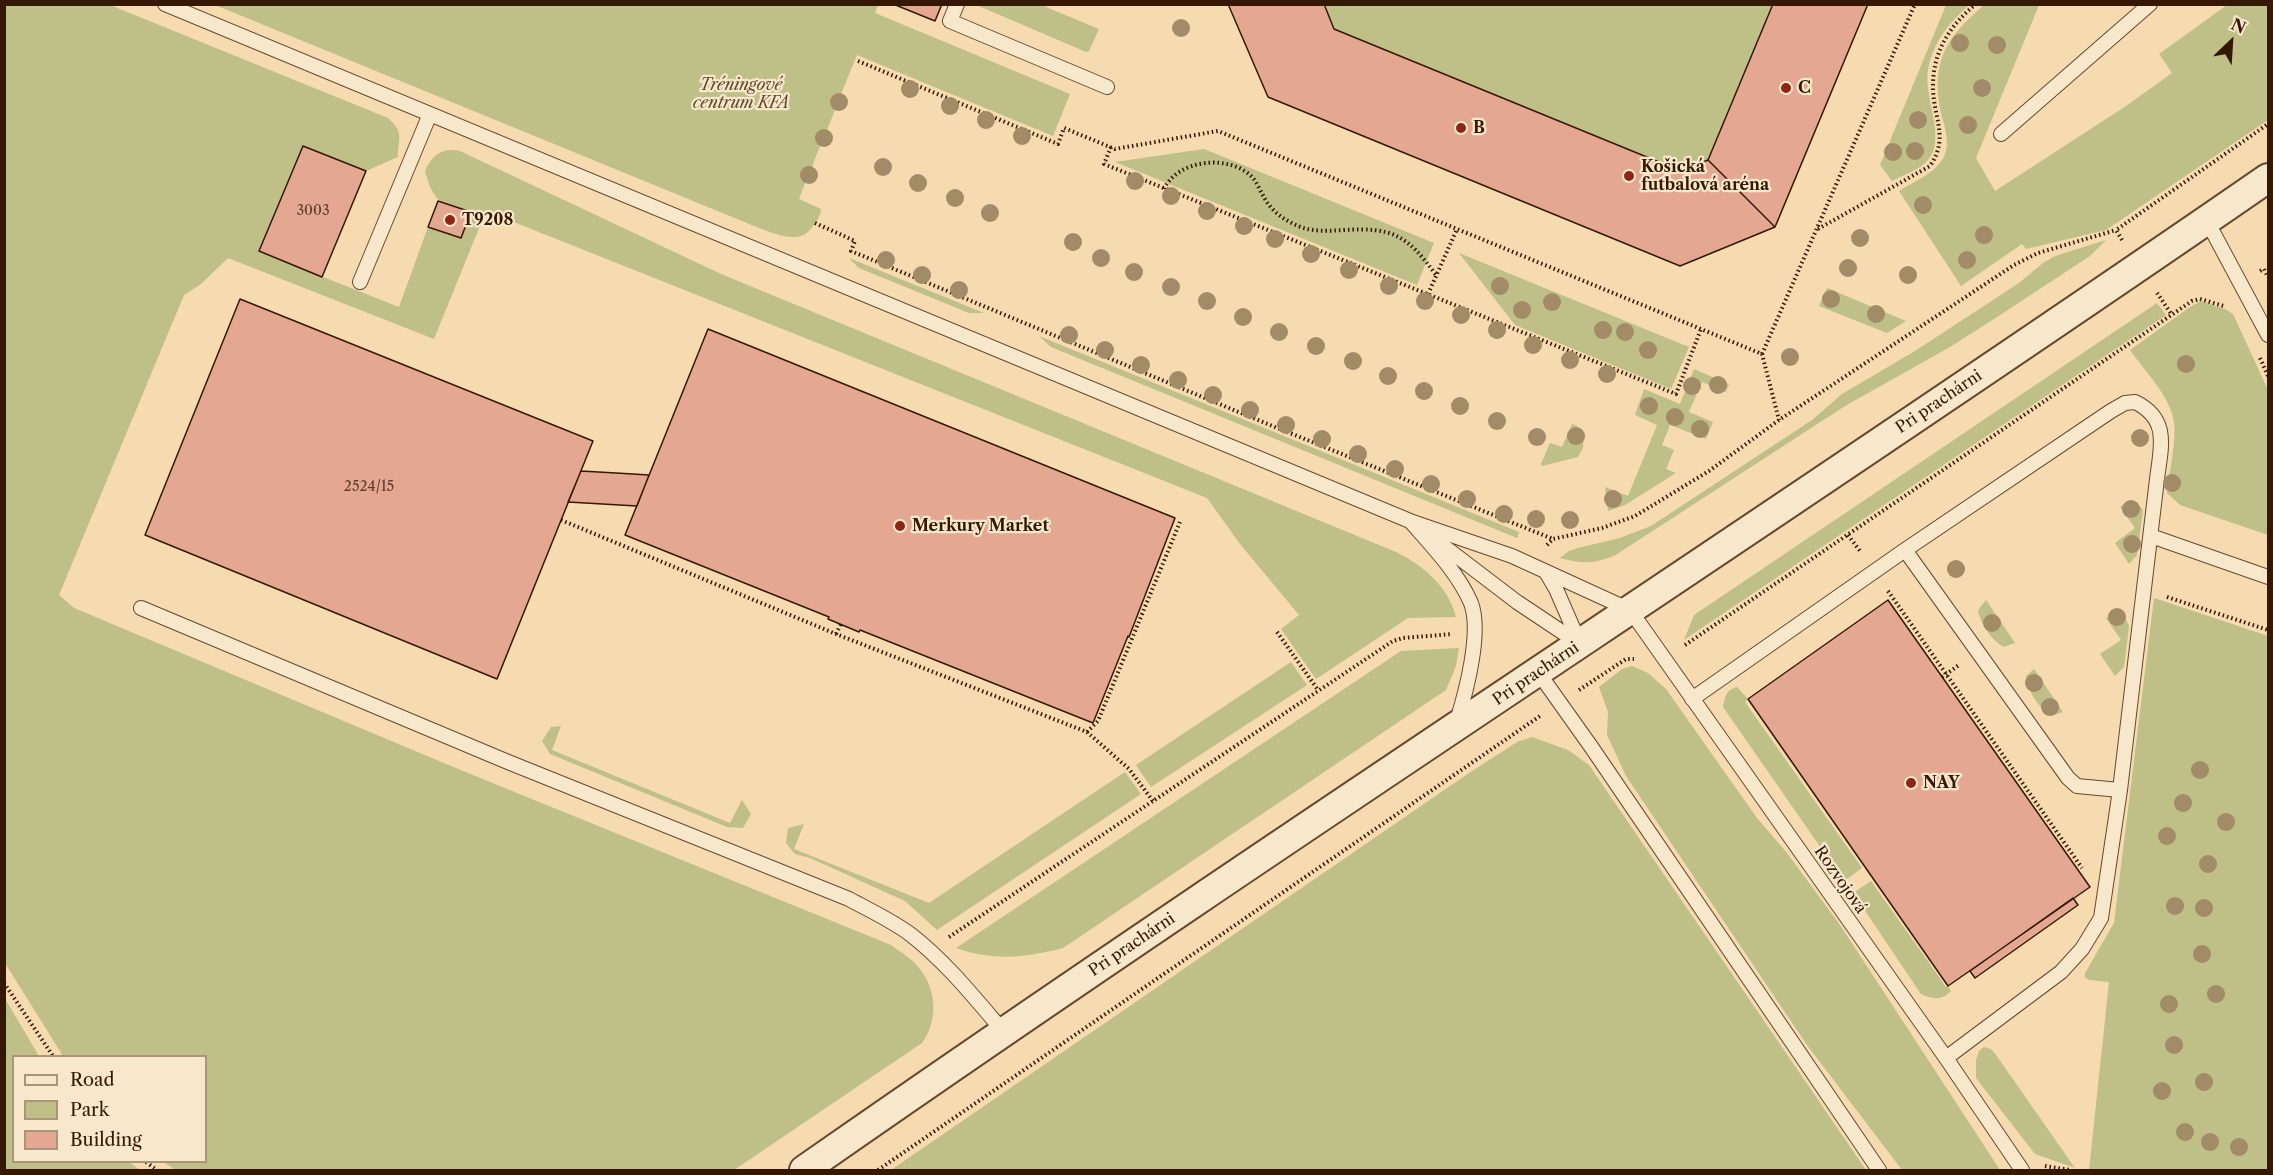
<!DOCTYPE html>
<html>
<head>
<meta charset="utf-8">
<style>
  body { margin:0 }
  #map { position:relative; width:2273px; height:1175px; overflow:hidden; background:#f5dbaf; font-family:"Libre Caslon Text",serif }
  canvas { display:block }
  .frame { position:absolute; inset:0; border:6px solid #351804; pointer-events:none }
  .legend { position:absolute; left:12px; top:1055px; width:195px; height:108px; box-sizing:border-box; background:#f8e8cb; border:2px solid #aa957b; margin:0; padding:8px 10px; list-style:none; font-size:18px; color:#351804 }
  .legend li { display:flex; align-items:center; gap:12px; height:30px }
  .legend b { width:30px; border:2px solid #aa957b }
  .north { position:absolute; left:2201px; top:12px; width:60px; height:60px; -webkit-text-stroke:4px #f8e8cb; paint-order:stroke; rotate:25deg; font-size:16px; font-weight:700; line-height:24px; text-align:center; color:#351804 }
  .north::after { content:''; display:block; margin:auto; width:21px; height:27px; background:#351804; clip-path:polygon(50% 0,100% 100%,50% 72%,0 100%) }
</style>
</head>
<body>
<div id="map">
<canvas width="2273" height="1175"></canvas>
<div class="frame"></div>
<ul class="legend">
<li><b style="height:8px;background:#f8e8cb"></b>Road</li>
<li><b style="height:16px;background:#bfbf88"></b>Park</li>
<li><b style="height:16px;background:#e4a892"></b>Building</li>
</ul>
<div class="north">N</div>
</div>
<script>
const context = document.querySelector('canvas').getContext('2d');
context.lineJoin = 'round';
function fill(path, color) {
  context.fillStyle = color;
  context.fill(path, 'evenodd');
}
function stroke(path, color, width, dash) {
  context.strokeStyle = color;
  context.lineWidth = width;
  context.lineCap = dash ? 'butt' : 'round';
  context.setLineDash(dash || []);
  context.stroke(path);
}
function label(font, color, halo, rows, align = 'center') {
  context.font = font + ' "Libre Caslon Text",serif';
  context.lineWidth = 4.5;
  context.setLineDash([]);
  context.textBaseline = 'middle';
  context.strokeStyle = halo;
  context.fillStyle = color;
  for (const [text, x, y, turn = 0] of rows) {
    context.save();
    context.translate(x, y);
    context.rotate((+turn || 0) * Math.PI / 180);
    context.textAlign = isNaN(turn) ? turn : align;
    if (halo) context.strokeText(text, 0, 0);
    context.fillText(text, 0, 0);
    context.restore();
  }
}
const green = new Path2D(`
  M974,4L1041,5L1099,29L1089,51L1086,52Z
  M5,5H110L388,118C406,134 397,140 398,157L366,171L303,146L260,252L399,307L428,227L461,238L470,212C440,202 434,204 425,171C432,155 442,147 460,151L721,274L1396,552C1424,566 1448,586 1456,617L1408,618L1316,679L1281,629L1299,615L1240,544L1207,498L486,211L434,339L228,258L201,284L184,295L59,595L74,608L463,771L891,945C900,952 913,959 920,969C937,991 938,1021 922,1043L734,1170H175L164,1162H206V1056H63L5,963Z
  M215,5H878L875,13L1070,94L1053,136L857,55L839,99L836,101L837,105L825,135L821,137L822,141L810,172L806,174L807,178L799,199L821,209C821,215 817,221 813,226C800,246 777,234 759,228Z
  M1228,5H1868L1777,225L1680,266L1268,97Z
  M1946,5H1969C1949,23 1933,42 1928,70C1923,96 1947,139 1928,160C1919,170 1904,175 1892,181L1880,165Z
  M1984,5H2039L1976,158L1995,191L2126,106L2172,73L2159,54L2227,5H2268V120L2106,230L2026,249L2022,244L1961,286L1899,191C1913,182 1939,172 1945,154C1950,141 1944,125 1941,113C1930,61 1947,37 1984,5Z
  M1204,149L1434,243L1417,285L1115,162Z
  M2106,240L2090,256L1994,319L1950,347L1845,406L1614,556C1592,564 1584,564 1560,558L1569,551L1578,548L1620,538L1651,526L1812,420L1842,394L1915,351L2019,283L2043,263L2055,256Z
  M1459,253L1689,347L1671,389L1515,325Z
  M849,258L984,313H969L859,268Z
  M1827,288L1906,321L1887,333L1819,306Z
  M2201,301L2225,309L2233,314L2268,390V535L2180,505L2167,493C2169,472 2178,437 2173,417C2167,393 2144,370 2130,350L2190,307Z
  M2157,303L2166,315L1684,640L1694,615Z
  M1039,336L1519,532L1517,538L1051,347Z
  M1694,369L1729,384L1726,392L1702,382L1689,412L1713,422L1706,439L1670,425L1662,445L1674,450L1666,469L1676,473L1625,505L1608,511L1605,487L1628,496L1657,425L1635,415L1644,389L1680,404Z
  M1572,424L1577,426L1584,435L1583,448L1578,457L1542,466L1541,464L1550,443L1562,447Z
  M2128,502H2136L2143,510L2137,555L2129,564L2115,543L2135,528L2120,507Z
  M2154,598L2268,636V1170H2089L2109,982L2089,980L2085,977V973L2114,923Z
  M1986,600L2015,643L2004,647C1992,641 1980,623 1978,610Z
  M2112,615H2124L2129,626L2124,667L2115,676L2100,654L2121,640L2106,618Z
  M1459,648L1456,666L1446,690L1063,948C1025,958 993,961 956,948L1401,651Z
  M1291,662L1307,685L1151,787L1136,765Z
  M1632,666L1648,673L1666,689L1757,818L1787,853L1840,925L2000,1170H1902L1807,1045L1626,776L1607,735L1608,712L1599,687L1622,669Z
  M2034,669L2063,712L2052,716C2039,709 2027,690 2026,676Z
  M1737,687L1748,699L1745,702L1862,868L1844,881L1723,707C1725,696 1726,690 1737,687Z
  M561,726L552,750L730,823L742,800L751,814L743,828L727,827L550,754L542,741L551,727Z
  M1532,737L1568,750L1589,765L1866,1170H891L1469,773L1517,742Z
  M1125,772L1141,794L937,930L905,901L810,858L795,854L786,843L788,828L804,824L794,849L929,903Z
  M1871,881L1946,987L1948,986L1951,991C1942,1001 1932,999 1921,994L1853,893Z
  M4,997L39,1056H14V1162H129L140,1170H5Z
  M1984,1047L1991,1049L1996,1055L2075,1168L2035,1154L1976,1078V1060L1979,1051Z`);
const building = new Path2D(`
  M893,4H942L935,21Z
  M1228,4H1324L1334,29L1681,171L1708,160L1775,227L1680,266L1268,97Z
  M1773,4H1868L1775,227L1708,160Z
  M303,146L366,171L322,277L259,251Z
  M438,201L471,212L461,238L428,227Z
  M240,299L593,441L497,679L145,535Z
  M708,329L1175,518L1129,637L1128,636L1093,723L860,630L859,632L828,619L829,617L625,535Z
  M581,471L616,473L649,475L637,506L568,502Z
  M1888,600L2090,887L1948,986L1748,699Z
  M2073,898L2078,905L1975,978L1970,971Z`);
const path = new Path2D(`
  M858,61L1058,144L1064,128L1115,149L1218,131L1762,354L1779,420
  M1111,147L1104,164L1676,394L1701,329
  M1164,189C1178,159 1230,154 1252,177C1257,182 1260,191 1264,197C1271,211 1284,220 1298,226C1313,232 1328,231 1343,230C1393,227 1407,235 1436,275
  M815,223L855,241L851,251L1270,425L1553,539
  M1818,229L1930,166C1949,138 1934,119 1933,89C1932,53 1949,26 1976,4
  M2122,240L2116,230L2268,124
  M2260,271L2264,269L2268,277
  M2157,293L2172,315
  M1428,294L1457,229
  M1762,354L1915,4
  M2260,358L2268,376
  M561,520L836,634L1087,732L1129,769L1153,801
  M1848,535L1860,551
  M1547,545L1553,539L1602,528L1635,516L1709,471L1779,420L2014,265L2038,253L2116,230
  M1888,591L2082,868
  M2167,597L2268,630
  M1277,632L1318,690
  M836,634L841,624
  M1685,645L2192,301L2200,299L2224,306
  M1942,677L1959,665
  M1579,690L1626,659H1634
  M1087,732L1098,721L1180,522
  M949,937L1393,641L1403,638L1452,634
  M4,983L53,1056
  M146,1162L157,1170
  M2045,1166L2070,1170
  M878,1170L1540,716`);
const service = new Path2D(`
  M165,4L1410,521L1512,556L1630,610L1946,1058L2022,1170
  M957,4L950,21L1107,87
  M2001,134L2150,4
  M2207,221L2268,335
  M360,282L430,114
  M1411,522C1433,547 1458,573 1471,603C1482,632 1466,692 1457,721
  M2151,536L2268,577
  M1433,538L1517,602L1580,644
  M1905,550L2068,778L2077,786L2120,790
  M1546,572L1556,589L1580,644
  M141,608L508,762L849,899C869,910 891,920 910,934C945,961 974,997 1003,1031
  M1538,672L1592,748L1879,1170
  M1692,699L1905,550L2111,411L2125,403L2135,402C2170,419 2161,447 2157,479L2120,790L2101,918L2082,949L2061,972L1946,1058`);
const minor = new Path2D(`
  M804,1170C1287,833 1783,513 2268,178`);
const trees = [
  [1181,28],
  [1960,43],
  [1997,45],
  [1982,88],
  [910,89],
  [839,102],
  [950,106],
  [986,120],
  [1918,120],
  [1968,125],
  [1022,136],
  [824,138],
  [1915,151],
  [1893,152],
  [883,167],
  [809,175],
  [1135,181],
  [918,183],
  [1171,196],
  [955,198],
  [1923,205],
  [1207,211],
  [990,213],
  [1244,226],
  [1984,235],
  [1860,238],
  [1275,239],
  [1073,242],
  [1311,254],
  [1101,258],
  [886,260],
  [1967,260],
  [1848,268],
  [1349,270],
  [1134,272],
  [922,275],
  [1908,275],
  [1389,286],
  [1500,286],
  [1171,287],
  [959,290],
  [1831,299],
  [1207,301],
  [1425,301],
  [1552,302],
  [1522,310],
  [1876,314],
  [1461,315],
  [1243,317],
  [1497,330],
  [1603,330],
  [1279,332],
  [1625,332],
  [1069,335],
  [1533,345],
  [1316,346],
  [1105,350],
  [1648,350],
  [1790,357],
  [1570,360],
  [1353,361],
  [2186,364],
  [1141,365],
  [1607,374],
  [1388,376],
  [1178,380],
  [1718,385],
  [1692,386],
  [1424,391],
  [1213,395],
  [1460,406],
  [1649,406],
  [1250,410],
  [1675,417],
  [1497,421],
  [1286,425],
  [1700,429],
  [1576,436],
  [1537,437],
  [2140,438],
  [1322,439],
  [1358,454],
  [1395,469],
  [2172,483],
  [1431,484],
  [1467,499],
  [1613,499],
  [2131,509],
  [1504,514],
  [1536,519],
  [1570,520],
  [2132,544],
  [1956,569],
  [2117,617],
  [1992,623],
  [2034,683],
  [2050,707],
  [2200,770],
  [2183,803],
  [2226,822],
  [2167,836],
  [2208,864],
  [2175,906],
  [2204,908],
  [2202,954],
  [2216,994],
  [2169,1004],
  [2174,1045],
  [2204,1082],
  [2162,1091],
  [2185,1132],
  [2210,1142],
  [2239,1147]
];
const markers = [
  [1786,88,6,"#8f2418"],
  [1461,128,6,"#8f2418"],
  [1629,176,6,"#8f2418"],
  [450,220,6,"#8f2418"],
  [900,526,6,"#8f2418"],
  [1911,783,6,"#8f2418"]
];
const numberNames = [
  ["3003",313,211],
  ["2524/15",369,487]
];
const parkNames = [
  ["Tréningové",741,85],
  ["centrum KFA",741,103]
];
const poiNames = [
  ["C",1798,88],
  ["B",1473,128],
  ["Košická",1641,167],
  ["futbalová aréna",1641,185],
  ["T9208",462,220],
  ["Merkury Market",912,526],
  ["NAY",1923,783]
];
const streetNames = [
  ["Pri prachárni",1939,402,-34],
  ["Pri prachárni",1536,674,-34],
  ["Rozvojová",1840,880,55],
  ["Pri prachárni",1132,945,-34]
];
fill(green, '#bfbf88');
fill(building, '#e4a892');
stroke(building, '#351804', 1.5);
stroke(service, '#65492f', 16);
stroke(minor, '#65492f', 32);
stroke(path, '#351804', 4, [1.5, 3]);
stroke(service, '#f8e8cb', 14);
stroke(minor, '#f8e8cb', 28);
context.fillStyle = '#a28b67';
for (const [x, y] of trees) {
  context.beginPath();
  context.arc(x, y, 9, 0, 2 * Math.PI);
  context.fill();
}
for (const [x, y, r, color] of markers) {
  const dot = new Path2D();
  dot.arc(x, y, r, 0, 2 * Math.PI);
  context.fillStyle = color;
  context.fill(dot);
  stroke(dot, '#f8e8cb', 2);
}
label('14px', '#613c28', null, numberNames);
label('italic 16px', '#5e4a2c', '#f8e8cb', parkNames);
label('bold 16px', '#351804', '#f8e8cb', poiNames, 'left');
label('16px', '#351804', '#f8e8cb', streetNames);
</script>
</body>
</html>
